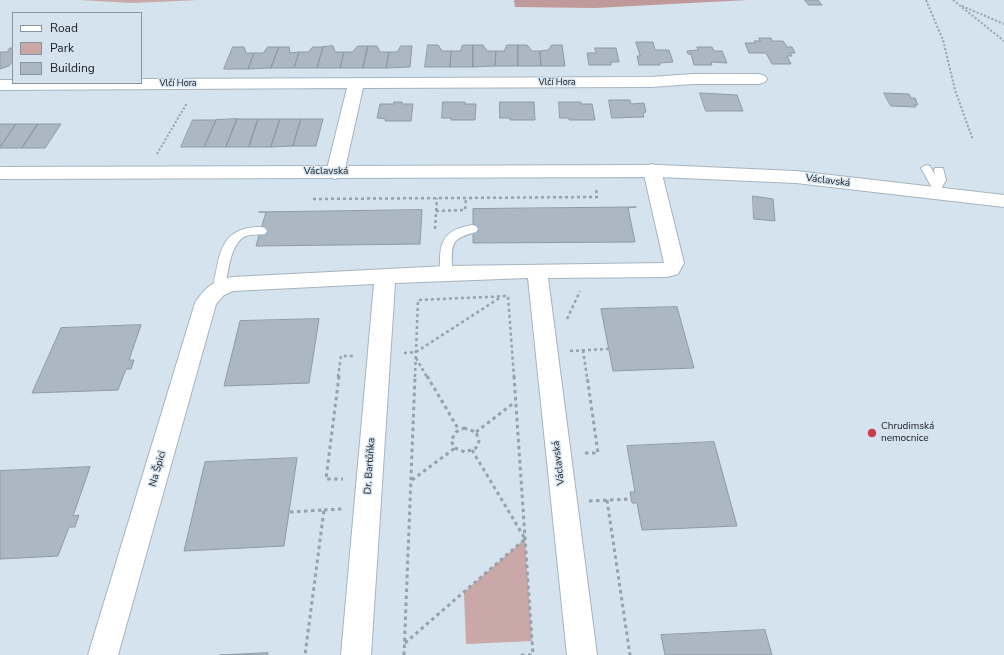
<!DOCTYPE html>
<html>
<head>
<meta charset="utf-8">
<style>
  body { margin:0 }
  #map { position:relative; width:1004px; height:655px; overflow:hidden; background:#d5e3ee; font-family:"Nunito Sans",sans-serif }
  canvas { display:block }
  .legend { position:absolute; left:12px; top:12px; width:130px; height:72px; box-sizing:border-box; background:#d5e3ee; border:1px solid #89939b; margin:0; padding:5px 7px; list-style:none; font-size:12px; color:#161b1f }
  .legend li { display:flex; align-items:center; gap:8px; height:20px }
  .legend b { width:20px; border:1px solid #89939b }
</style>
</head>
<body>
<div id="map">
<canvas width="1004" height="655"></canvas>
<ul class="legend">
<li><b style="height:5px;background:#fff"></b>Road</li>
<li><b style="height:11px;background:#caa8a8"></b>Park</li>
<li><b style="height:11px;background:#abb8c3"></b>Building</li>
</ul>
</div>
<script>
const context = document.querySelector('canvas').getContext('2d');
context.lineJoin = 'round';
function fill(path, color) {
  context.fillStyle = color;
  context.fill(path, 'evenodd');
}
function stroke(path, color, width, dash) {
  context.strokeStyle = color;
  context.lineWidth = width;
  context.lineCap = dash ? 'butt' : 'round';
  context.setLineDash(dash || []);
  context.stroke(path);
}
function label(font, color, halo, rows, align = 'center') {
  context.font = font + ' "Nunito Sans",sans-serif';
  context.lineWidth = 3;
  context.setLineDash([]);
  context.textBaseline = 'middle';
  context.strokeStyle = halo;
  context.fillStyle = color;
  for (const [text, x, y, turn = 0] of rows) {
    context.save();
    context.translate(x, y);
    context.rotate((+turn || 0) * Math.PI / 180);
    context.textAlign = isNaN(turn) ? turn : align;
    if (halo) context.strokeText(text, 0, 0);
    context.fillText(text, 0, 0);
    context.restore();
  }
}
const green = new Path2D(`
  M79,0H199L132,3Z
  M525,539L532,641L466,644L464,592Z`);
const forest = new Path2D(`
  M514,0H748L595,8L515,7Z`);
const building = new Path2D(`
  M805,0H818L822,5H809Z
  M759,38H771L772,41H783L787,47H792L795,53H790L792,56H787L791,64H772L766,53H749L745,43H755L754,41H760Z
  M636,42H653L655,50H669L673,62L659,63L660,65H639L637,56H640Z
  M428,45H438L442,51H451L450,67H425Z
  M463,45H473V67H450L451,51H460Z
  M473,45H483L487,51H496L495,66L473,67Z
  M507,45H518V66H495L496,51H504Z
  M518,45H527L532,51H540L541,66H518Z
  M552,45H562L565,66H541L540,51L548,50Z
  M333,46L335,52H344L340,68H317L323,47Z
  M358,46H368L363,68H340L344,52H352Z
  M368,46H377L380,52H389L386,68H363Z
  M401,46H412L410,67L386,68L389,52H397Z
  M233,47H244L246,53H254L248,69H224Z
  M268,47H279L271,68L248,69L254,53H263Z
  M279,47H289L290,53L299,52L294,68H271Z
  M313,47H323L317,68H294L299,52H308Z
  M697,47H712L714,51H722L727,63L711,62L712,65H694L691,54H688L687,51L698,50Z
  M10,48H13V61L9,66L0,69V52H7Z
  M595,48H616L619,62H611V65H589L587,53H596Z
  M700,93L737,95L743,111H706Z
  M884,93L909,94L911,98H915L918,105H914L916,107L891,106Z
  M609,100H630L631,104L644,103L646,112L643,113L644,117L612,118Z
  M394,102H402V104H413L411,121H385L386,119L377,118L380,104H394Z
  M443,102H465V104H476L475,120H451V118H442Z
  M500,102H534L535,120H510V118H500Z
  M559,102H581V104H592L595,120H569V118H560Z
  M237,119L226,147H204L216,120Z
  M237,119H258L249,147H226Z
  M258,119H280L271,147H249Z
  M280,119H301L293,146L271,147Z
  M301,119H323L316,146H293Z
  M193,120H216L204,147H181Z
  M0,124H16L0,147Z
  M16,124H38L22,148H0Z
  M38,124H61L45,148H22Z
  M753,196L773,199L775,221L754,219Z
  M636,207L628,208L635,242L473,243V209Z
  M422,210L420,244L256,246L266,212H259Z
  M677,307L694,368L613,371L601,309Z
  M319,319L309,383L224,386L240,321Z
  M141,325L129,360H134L131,369H126L118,390L32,393L61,328Z
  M714,442L737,526L642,530L637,503H632L630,492H635L627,446Z
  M297,458L284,546L184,551L205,462Z
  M90,467L73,516L79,515L75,527H69L58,556L0,559V471Z
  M765,630L772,655H665L661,635Z
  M268,653L267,655H220Z`);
const pathFar2 = new Path2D(`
  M926,0L943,40L955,90L973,140
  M953,0L1004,41
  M962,6L1004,24
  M157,154L187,103`);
const pathFar1 = new Path2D(`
  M313,199L597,197L596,189
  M436,211L465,210L466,198
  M435,229L437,198
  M567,319L580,291
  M583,350L587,377
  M570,351L608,349
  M404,353L416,352L501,297
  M416,358L427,377
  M338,377L341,356H354
  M415,377L418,300L508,296L514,377`);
const path = new Path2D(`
  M339,376L326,479H343
  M427,376L459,430
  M514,376L533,655
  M464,428L476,432L479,441L476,448L465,452L455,448L451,441L456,432Z
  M476,432L515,402
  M472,450L524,537
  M585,453H598L587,376
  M412,480L455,448
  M607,500L630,655
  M589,501L631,499
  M324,510L342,509
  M290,512L324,510L305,655
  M405,643L525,539
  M404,655L415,376
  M521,655H533`);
const service = new Path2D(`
  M926,165L930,166L935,175L934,170L935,168H943L946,180L942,187L945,193L944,195H936L921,168Z
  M472,225L476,226L478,229L476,232C455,238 451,240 452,263C452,268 453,272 450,276L446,277L442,276C439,271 440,266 440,260C440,236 450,229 472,225Z
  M261,227L265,228L267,231L265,234C259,235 252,234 246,236C230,242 228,274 225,288L223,291L219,292L215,291L213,288C220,255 219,227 261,227Z`);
const minor = new Path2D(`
  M693,74H759L765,76L767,79L765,82L759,84H693L651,87L363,88L344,173L341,177L335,179L329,177L326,173L347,88L0,90V80H13V83H141V79L651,77Z
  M652,164L658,166L661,170L684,263L678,274L667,277L548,278L597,655H567L528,278L395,283L371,655H341L374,284L233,291L224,295L216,304L118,655H88L195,303C205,287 215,280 233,277L446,266L664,263L643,170L646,166Z`);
const tertiary = new Path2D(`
  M659,165L796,171L1004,195V207L796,183L659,177L0,179V167Z`);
const markers = [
  [872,433,5,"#ca3a4b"]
];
const farStreetnames = [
  ["Vlčí Hora",557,83],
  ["Vlčí Hora",178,84]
];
const streetNames = [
  ["Václavská",326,172],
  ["Václavská",828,181,7],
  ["Václavská",559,463,-97],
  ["Dr. Bartůňka",370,466,-86],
  ["Na Špici",158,469,-74]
];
const poiNames = [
  ["Chrudimská",881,427],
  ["nemocnice",881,439]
];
fill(green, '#caa8a8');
fill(forest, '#c09a9a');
fill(building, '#abb8c3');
stroke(building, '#8d9aa4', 1);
stroke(service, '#a6b4be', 2);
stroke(minor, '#a6b4be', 2);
stroke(tertiary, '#a6b4be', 2);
stroke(pathFar2, '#96a1aa', 2, [2, 2]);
stroke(pathFar1, '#96a1aa', 2.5, [3, 3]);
stroke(path, '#96a1aa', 3, [3.5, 3.5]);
fill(service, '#fff');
fill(minor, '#fff');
fill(tertiary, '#fff');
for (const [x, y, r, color] of markers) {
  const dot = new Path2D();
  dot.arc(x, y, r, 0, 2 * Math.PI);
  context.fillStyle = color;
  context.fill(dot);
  stroke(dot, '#d5e3ee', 1.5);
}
label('9px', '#161b1f', '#d5e3ee', farStreetnames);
label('10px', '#161b1f', '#d5e3ee', streetNames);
label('10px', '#161b1f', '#d5e3ee', poiNames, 'left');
</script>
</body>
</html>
